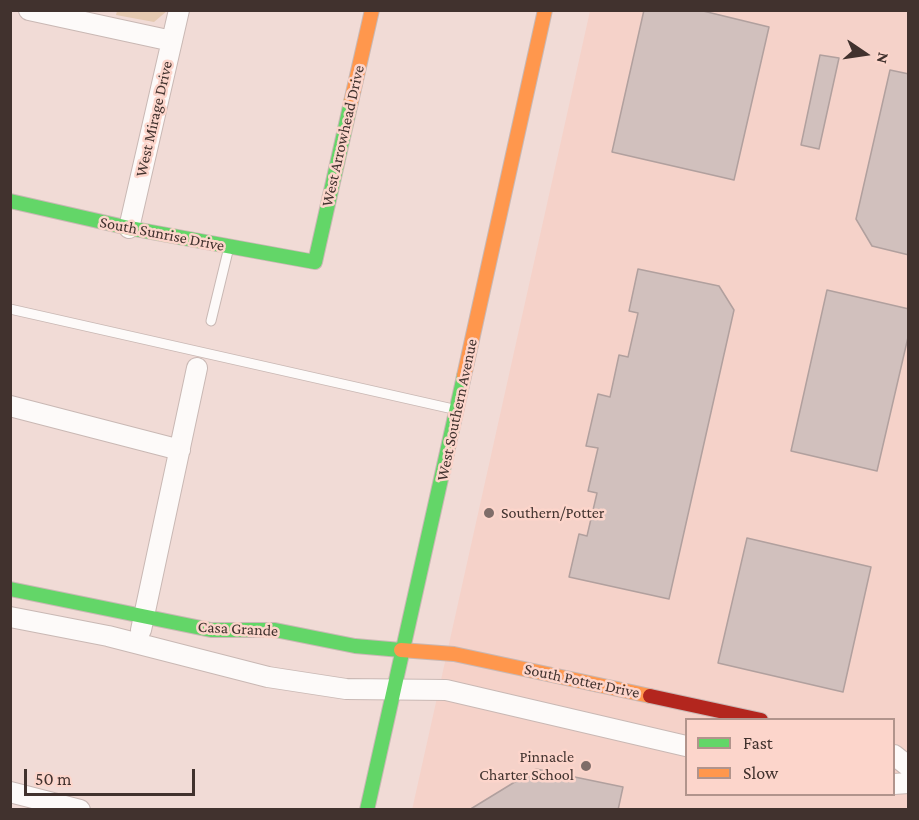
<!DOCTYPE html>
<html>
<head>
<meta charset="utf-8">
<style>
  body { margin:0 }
  #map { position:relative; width:919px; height:820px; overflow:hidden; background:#f1dbd6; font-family:"Crimson Pro",serif }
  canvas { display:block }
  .frame { position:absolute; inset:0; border:12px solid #41322e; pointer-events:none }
  .legend { position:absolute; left:685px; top:718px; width:210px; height:78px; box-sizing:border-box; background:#fcd5cb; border:2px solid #b1948c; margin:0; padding:8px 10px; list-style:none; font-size:18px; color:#41322e }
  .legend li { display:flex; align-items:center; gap:12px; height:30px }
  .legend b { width:30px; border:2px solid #b1948c }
  .north { position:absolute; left:835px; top:24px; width:60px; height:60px; -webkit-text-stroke:4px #fcd5cb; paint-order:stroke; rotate:103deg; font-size:16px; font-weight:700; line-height:24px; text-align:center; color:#41322e }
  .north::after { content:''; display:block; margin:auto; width:21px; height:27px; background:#41322e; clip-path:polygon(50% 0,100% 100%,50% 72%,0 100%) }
  .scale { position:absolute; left:24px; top:769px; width:171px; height:27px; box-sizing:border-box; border:3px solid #41322e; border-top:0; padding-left:8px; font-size:18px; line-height:21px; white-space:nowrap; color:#41322e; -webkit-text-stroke:4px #fcd5cb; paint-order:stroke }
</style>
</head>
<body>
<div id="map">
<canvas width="919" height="820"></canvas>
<div class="frame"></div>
<ul class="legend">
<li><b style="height:8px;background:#63d668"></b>Fast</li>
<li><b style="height:8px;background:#ff974d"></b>Slow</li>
</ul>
<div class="north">N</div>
<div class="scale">50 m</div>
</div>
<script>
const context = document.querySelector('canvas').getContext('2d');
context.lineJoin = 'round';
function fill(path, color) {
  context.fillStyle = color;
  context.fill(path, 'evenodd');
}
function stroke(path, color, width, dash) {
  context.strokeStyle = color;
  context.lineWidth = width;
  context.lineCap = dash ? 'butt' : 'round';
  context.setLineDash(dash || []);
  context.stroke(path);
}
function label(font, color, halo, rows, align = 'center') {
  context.font = font + ' "Crimson Pro",serif';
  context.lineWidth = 5;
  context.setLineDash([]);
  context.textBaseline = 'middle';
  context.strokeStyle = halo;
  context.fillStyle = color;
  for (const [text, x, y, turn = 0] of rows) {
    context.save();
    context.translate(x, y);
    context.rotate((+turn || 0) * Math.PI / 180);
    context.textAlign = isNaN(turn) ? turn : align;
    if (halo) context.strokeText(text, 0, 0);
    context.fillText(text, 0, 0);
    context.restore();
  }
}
const built = new Path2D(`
  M590,11H908V809L412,810ZM686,720H894V794H686Z`);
const green = new Path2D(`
  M117,11V10L167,11L154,22L116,15Z`);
const building = new Path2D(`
  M644,10H699L769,27L734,180L612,152Z
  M820,55L839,58L819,149L801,145Z
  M890,70L909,74V255L872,246L856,219Z
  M638,269L719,286L734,310L669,599L569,577L579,534L587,536L597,493L588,491L598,448L586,446L598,394L610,397L619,355L628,357L638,313L629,311Z
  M827,290L909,309V333L877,471L791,451Z
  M747,538L871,567L843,692L718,663Z
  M536,769L623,787L618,810H469Z`);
const lane = new Path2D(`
  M10,309L453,409
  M211,321L229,247`);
const street = new Path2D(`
  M29,10L172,41
  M129,228L179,10
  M10,406L180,450
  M10,617L108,636L268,677L346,689L446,690L686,746
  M141,630L197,368
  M894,755L908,766
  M894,784L908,783
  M10,792L80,810`);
const fast = new Path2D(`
  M10,201L129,228L315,262L351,102
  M10,589L211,630H275L355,646L401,650
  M367,810L464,376`);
const slow = new Path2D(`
  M351,102L372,10
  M464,376L545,10
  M401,650L454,654L650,696`);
const jam = new Path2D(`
  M650,696L761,720`);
const markers = [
  [489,513,6,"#7f6d69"],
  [586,766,6,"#7f6d69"]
];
const streetNames = [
  ["West Mirage Drive",154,119,-77],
  ["West Arrowhead Drive",343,136,-77],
  ["South Sunrise Drive",162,234,11],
  ["West Southern Avenue",457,410,-78],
  ["Casa Grande",238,629,3],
  ["South Potter Drive",582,681,12]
];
const poiNames = [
  ["Southern/Potter",501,513],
  ["Pinnacle",574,757,"right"],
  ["Charter School",574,775,"right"]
];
fill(built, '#f5d2c9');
fill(green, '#e5cab1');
fill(building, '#d1c0bd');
stroke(building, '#b1a09e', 1.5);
stroke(lane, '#c9b8b4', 11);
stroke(street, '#c9b8b4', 22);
stroke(fast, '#c9b8b4', 16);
stroke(slow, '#c9b8b4', 16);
stroke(jam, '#c9b8b4', 16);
stroke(lane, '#fdfaf9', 9);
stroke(street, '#fdfaf9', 20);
stroke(fast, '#63d668', 14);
stroke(slow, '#ff974d', 14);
stroke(jam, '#b3261e', 14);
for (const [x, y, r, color] of markers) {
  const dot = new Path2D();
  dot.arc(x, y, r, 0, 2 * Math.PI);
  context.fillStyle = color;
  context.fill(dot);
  stroke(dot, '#fcd5cb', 2);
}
label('16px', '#41322e', '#fcd5cb', streetNames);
label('16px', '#41322e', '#fcd5cb', poiNames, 'left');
</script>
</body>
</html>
